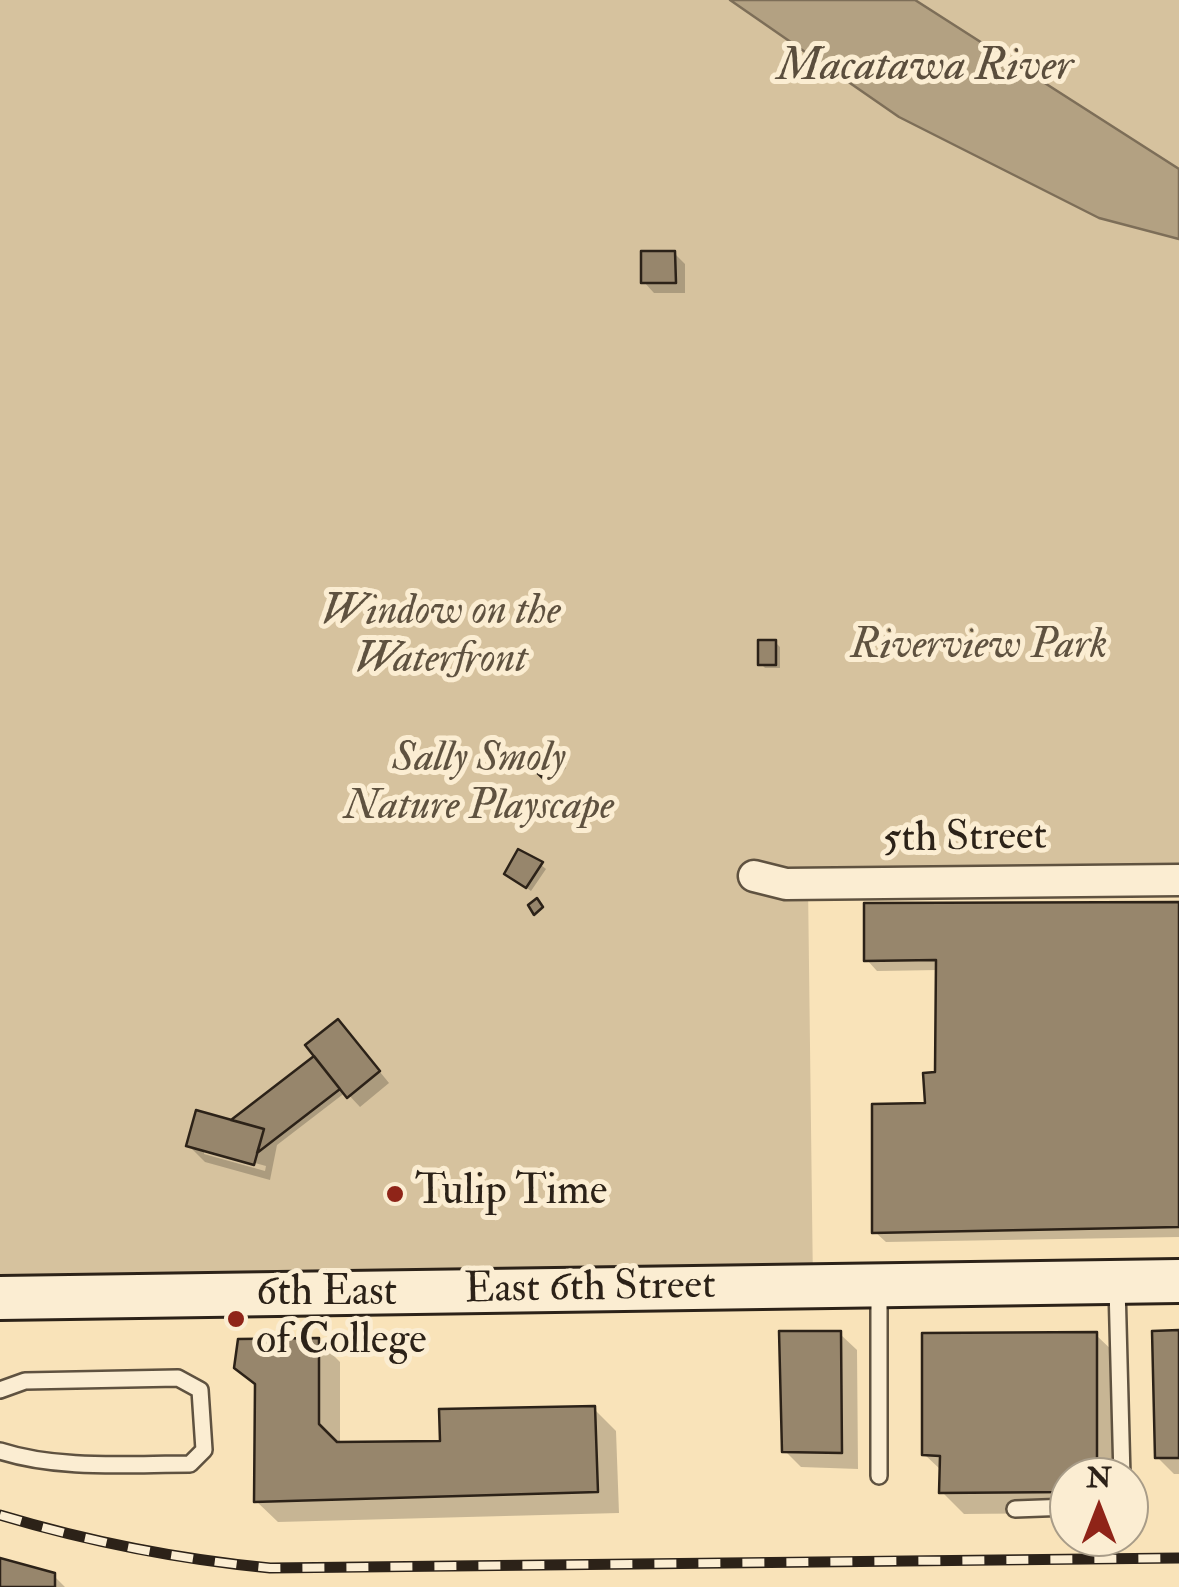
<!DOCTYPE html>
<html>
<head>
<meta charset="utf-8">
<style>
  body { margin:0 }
  #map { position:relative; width:1179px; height:1587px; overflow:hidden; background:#f9e3b9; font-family:"IM FELL Double Pica",serif }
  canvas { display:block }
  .north { position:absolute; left:1049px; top:1457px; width:100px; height:100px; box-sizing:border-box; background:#fbedd2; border:2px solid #a89c88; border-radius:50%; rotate:0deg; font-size:28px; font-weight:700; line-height:40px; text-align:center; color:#2c2218 }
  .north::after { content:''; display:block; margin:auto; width:35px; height:45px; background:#8f2418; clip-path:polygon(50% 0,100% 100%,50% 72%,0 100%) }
</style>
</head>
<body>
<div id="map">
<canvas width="1179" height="1587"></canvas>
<div class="north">N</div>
</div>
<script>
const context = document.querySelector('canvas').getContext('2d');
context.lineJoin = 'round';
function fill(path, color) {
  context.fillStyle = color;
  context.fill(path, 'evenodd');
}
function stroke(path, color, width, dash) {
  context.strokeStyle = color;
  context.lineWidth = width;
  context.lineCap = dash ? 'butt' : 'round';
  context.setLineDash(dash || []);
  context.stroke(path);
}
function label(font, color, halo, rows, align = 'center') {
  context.font = font + ' "IM FELL Double Pica",serif';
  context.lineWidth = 10;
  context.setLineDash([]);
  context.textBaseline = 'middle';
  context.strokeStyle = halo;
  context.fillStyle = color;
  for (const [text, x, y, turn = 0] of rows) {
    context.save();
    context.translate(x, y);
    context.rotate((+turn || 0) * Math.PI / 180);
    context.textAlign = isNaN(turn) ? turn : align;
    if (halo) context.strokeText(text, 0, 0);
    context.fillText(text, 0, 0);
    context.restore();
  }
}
const green = new Path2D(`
  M0,0H1179V880L808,885L813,1287L0,1298Z`);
const water = new Path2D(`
  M730,0H915L1179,169V239L1099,218L899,117Z`);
const shadow = new Path2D(`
  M674,253L685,264V293H654L644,282Z
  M775,642L780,647V668H765L761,664Z
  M548,752L566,768L553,784L534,767Z
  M541,865L546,869L531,891L512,878Z
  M1179,904V1237L886,1242L875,1232L937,1074L938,970L877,971L867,960Z
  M348,1033L389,1083L360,1107L346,1092L277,1145L270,1180L205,1162L188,1145L232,1122ZM204,1149L266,1166L265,1171L204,1154Z
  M1179,1332V1474H1174L1157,1457Z
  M840,1334L857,1350L858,1469L801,1467L785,1451Z
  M1096,1335L1118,1356V1477H1069V1513L964,1514L942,1492V1471L924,1454Z
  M318,1340L340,1362V1445L443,1444L594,1409L616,1431L619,1513L278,1522L256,1501L257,1388L236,1367Z
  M0,1561L53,1575L65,1587H0Z`);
const building = new Path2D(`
  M641,251H675L676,283H641Z
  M758,640H776V665H758Z
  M548,748L564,762L547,782L531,767Z
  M518,849L543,862L526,888L504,874Z
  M537,898L543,907L534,915L528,905Z
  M1179,902V1227L872,1233V1104L925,1103L923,1073L935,1072L936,960L864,961V903Z
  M338,1019L380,1071L347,1098L305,1045Z
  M314,1056L340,1089L257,1153L264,1129L231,1120Z
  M196,1110L264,1129L254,1165L186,1146Z
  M1179,1330V1458H1155L1152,1331Z
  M779,1331H841L842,1453L782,1452Z
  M1097,1332V1477H1069V1492L939,1493L940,1456L922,1455V1333Z
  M319,1338V1424L337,1442L440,1441L439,1409L595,1406L598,1492L254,1502L255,1384L234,1368L238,1339Z
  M0,1558L55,1573V1587H0Z`);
const lane = new Path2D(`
  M1117,1286L1122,1477
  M0,1390L25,1381L178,1378L200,1390L204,1450L190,1464C128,1464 59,1470 0,1451
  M879,1476V1290
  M1015,1509L1069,1507`);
const street = new Path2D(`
  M754,876L786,884L1179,880`);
const secondary = new Path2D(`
  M0,1298L1179,1281`);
const rail = new Path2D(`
  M0,1515C90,1542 177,1559 270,1568L1179,1558`);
const markers = [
  [395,1194,10,"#8f2418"],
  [236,1319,10,"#8f2418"]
];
const parkNames = [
  ["Window on the",441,614],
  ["Waterfront",441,662],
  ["Riverview Park",979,648],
  ["Sally Smoly",479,761],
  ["Nature Playscape",479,809]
];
const streetNames = [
  ["5th Street",965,840,-1],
  ["East 6th Street",590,1290,-1]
];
const poiNames = [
  ["Tulip Time",415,1194],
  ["6th East",256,1295],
  ["of College",256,1343]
];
const waterNames = [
  ["Macatawa River",925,69]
];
fill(green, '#d6c29e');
fill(water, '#b3a182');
stroke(water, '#7d6e58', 2.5);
fill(shadow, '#0003');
fill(building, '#97866c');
stroke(building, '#2c2218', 2.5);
stroke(lane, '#5f5240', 20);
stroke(street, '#5f5240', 35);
stroke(secondary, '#2c2218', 48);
stroke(lane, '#fbedd2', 15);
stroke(street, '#fbedd2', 30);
stroke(secondary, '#fbedd2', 42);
stroke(rail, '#2c2218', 11);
stroke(rail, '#fbedd2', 8, [22]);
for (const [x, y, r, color] of markers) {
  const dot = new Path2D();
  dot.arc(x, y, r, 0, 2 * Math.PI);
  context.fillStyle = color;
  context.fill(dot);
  stroke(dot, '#fbedd2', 4);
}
label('italic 42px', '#5f5240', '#fbedd2', parkNames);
label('42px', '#2c2218', '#fbedd2', streetNames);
label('42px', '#2c2218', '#fbedd2', poiNames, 'left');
label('italic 45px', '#5b4e3d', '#fbedd2', waterNames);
</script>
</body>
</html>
